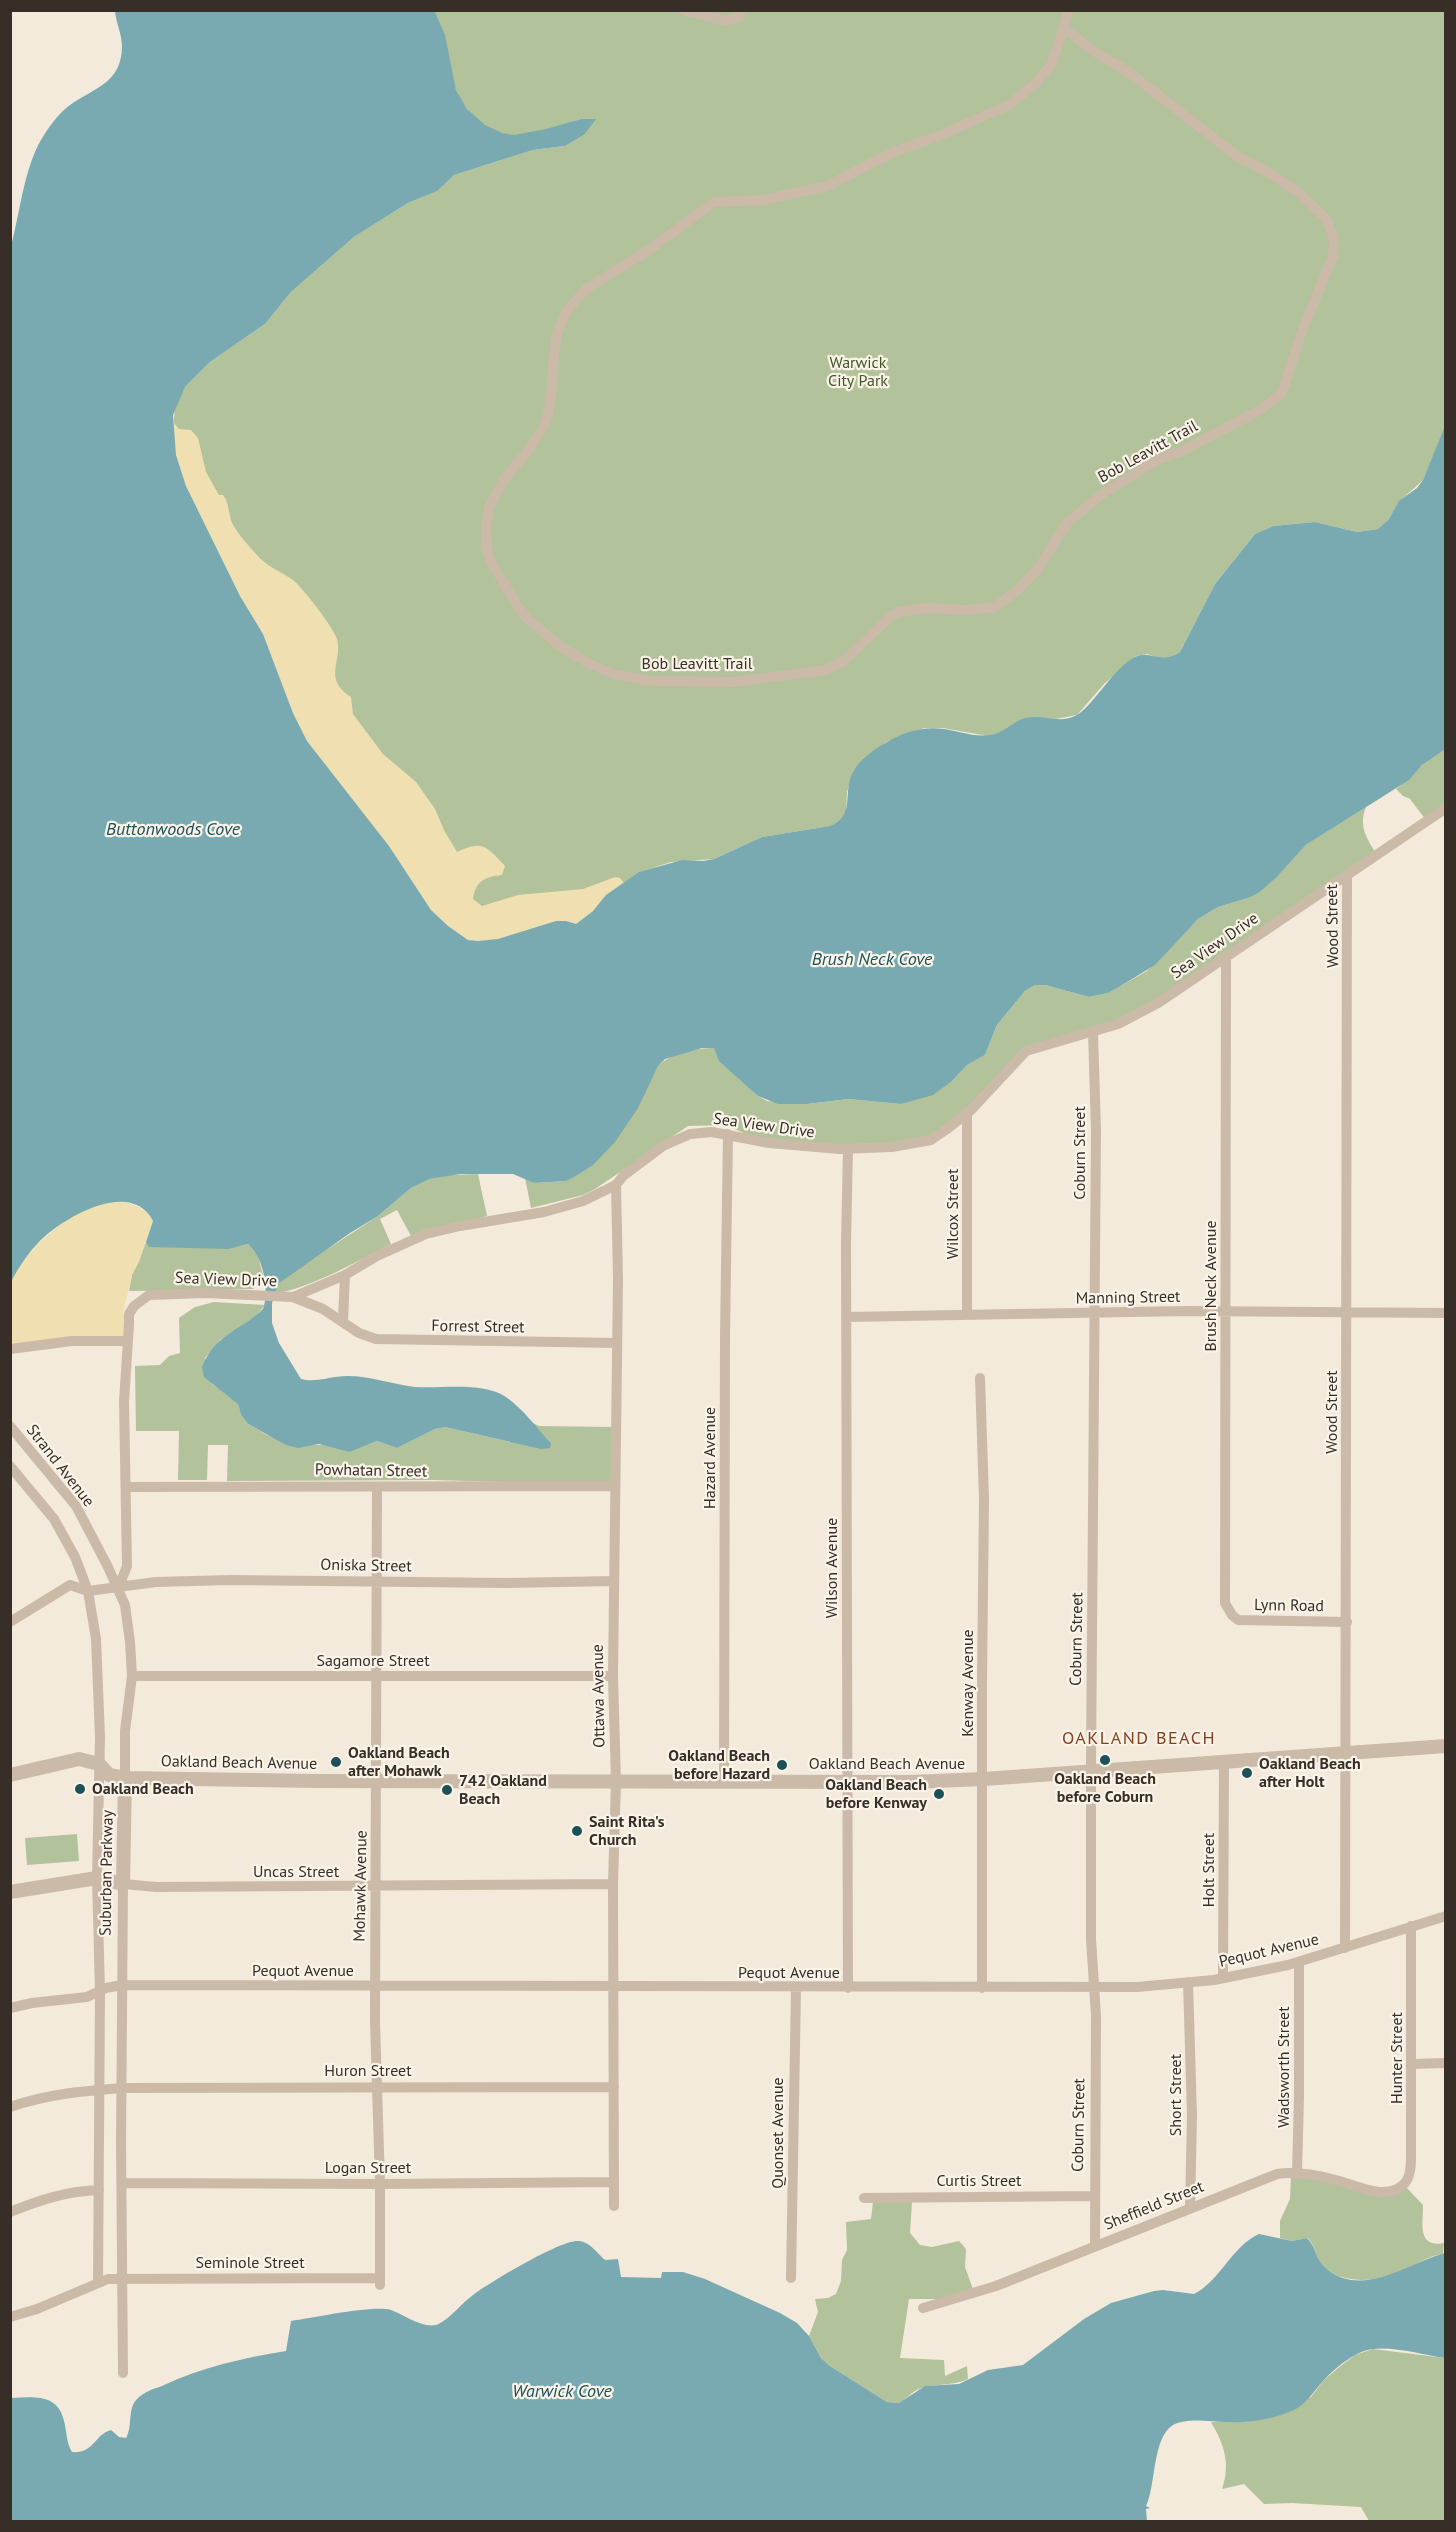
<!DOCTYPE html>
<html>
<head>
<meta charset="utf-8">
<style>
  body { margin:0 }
  #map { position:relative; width:1456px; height:2532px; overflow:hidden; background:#f3eadb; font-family:"PT Sans",sans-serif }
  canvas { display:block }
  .frame { position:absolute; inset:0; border:12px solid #372e28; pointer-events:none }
</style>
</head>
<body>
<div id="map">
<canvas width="1456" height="2532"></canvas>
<div class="frame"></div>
</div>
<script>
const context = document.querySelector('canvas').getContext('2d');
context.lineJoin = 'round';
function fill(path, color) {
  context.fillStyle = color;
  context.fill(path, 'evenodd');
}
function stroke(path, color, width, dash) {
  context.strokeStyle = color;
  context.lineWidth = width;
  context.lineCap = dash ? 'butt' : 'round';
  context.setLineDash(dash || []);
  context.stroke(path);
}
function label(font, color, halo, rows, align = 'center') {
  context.font = font + ' "PT Sans",sans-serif';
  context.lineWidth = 4.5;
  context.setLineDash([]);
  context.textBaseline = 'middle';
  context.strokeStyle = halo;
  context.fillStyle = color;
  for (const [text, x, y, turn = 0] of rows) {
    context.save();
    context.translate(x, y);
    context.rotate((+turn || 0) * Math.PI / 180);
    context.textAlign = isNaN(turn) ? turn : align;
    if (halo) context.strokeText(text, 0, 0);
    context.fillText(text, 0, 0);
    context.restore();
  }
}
const green = new Path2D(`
  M435,11H1445L1446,426L1423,480L1400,501L1389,519L1378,529L1357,532L1315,522L1273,526L1255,534L1215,584L1180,652L1170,658H1158L1147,654L1136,656L1105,683L1077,715L1056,719L1026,718L999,733L988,736L943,728H924L886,742L854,770L847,792L846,814L841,822L830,826L762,837L714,859L671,862L640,872L606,895L489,942L173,434L175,405L185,387L210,362L265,324L291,292L354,237L408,203L436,191L454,175L533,150L565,146L584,135L581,119C560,125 535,136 513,135C483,134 459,106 452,78C446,52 447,37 435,11Z
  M1445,749V808L1426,820L1410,799L1403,796L1396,789C1413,777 1426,757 1445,749Z
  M1366,807C1358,826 1367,839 1377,855L1127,1022L1026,1052L943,1134L848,1150L748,1135L726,1125L688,1126L595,1189L583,1195L531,1208L525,1178L534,1183L566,1181L626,1125L658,1066C671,1053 696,1048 714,1048L758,1096L767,1101L807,1104L848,1099L901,1104L952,1081L967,1065L985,1055L997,1025L1025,991L1035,985H1045L1089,997L1108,993L1119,987L1147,971L1198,919L1218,907L1251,897L1260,892L1277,877L1306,845Z
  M478,1174L487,1216L411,1236L397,1210L380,1219L391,1244C362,1259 305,1291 275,1293L278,1284L297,1269L378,1216L411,1188L430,1179L450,1175Z
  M146,1242C161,1249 232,1250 248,1244L256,1250L266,1285H257L253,1289L129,1291L132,1275Z
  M214,1302L265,1305L256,1316L220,1340L205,1358L212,1384L232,1396L238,1404L241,1415L248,1424L267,1435L310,1445H331L350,1452L377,1441L397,1448L435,1429L445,1427L510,1442L551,1443L531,1422L539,1426L613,1427L611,1485L433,1480L227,1481L228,1445H208L207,1480H178L179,1431H136L135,1366L160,1365L169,1356L180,1353L179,1318L195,1307Z
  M77,1834L79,1861L27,1865L25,1838Z
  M1291,2174L1367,2190L1405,2186L1423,2205C1423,2224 1417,2248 1444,2243L1443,2254C1426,2256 1415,2266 1400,2272C1378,2281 1347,2285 1327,2269C1314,2259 1317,2248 1308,2238L1292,2241L1280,2238V2221L1290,2199Z
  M912,2201L910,2233L920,2245L932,2247L959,2241L966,2249L965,2267L974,2292L961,2299H909L900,2358L944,2360L945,2376L967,2366L968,2379C952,2387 931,2382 915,2391C910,2394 905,2400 899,2403L887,2402L830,2366L821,2358L809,2336L818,2312L815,2299L828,2298L836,2294L841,2281L842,2260L847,2250L846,2222L871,2219L873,2202Z
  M1373,2349L1445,2358V2521H1369L1361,2507L1292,2503L1264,2504L1244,2484L1222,2489C1231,2464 1224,2444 1211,2422L1253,2421L1311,2397L1323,2381L1338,2368L1355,2355Z`);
const sand = new Path2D(`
  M173,422L179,429L191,430L198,438L206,472L219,495H223C230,504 228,515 233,525C239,535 248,545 256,554C266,566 280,571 293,580C303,588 333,627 337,639C343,662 322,678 351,697L353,714L383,754L416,782L435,809L444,830L457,852C483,840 486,846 505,866L502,875C485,877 476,880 473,899L482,906L518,895L583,889L615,877L620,878L624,883C606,895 594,912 576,924L566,921L489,942L478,941L468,940L448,926L431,910L389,846L307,741L293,713L263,634L240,596L186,486L176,455Z
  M119,1201C134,1204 146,1208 153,1221L139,1262L132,1275L123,1313L125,1317L123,1343L58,1340L11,1343C11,1327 7,1295 11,1282C13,1273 20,1265 26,1258C48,1230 83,1204 119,1201Z`);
const water = new Path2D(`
  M115,11H435L445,35L456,90L467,109L485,125L502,133L514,135L546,129L581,119H596L584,135L565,146L533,150L454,175L437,191L408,203L354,237L291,292L265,324L210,362L185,387L173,415L176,455L186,486L240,596L263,634L293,713L307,741L389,846L431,910L448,926L468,940L478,941L498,939L556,921H566L576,924L593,911L606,895L639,872L682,860L703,861L714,859L762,837L830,826C856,816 842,793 853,772C859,760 876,748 887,742C904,732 923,726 944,729C958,731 973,737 989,735C1003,734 1012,722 1025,718C1040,714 1059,724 1075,716C1092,708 1111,671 1133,658C1150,648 1159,666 1180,652L1215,584L1255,534L1273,526L1315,522L1357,532L1378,529L1389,519L1399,501L1417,488L1423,480L1445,426V749L1422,765L1409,780L1306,845L1277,877L1260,892L1251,897L1218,907L1198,919L1155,965L1119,987L1108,993L1089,997L1045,985H1035L1025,991L997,1025L985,1055L967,1065L952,1081L933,1095L901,1104L848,1099L807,1104H778L758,1096L719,1061L714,1048H702L665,1059L658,1066L638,1108L615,1142L593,1165L574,1177L566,1181L534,1183L513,1174H460L430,1179L411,1188L378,1216L350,1233L278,1284L272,1303V1323L279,1343L301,1379C317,1383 331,1376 347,1376C370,1376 392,1384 415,1387C442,1389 482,1381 506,1397C523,1409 537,1428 551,1443L550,1448L541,1449L445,1427L435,1429L397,1448L377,1441L350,1452L319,1444L298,1448L286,1445L248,1424L241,1415L238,1404L204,1377L202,1367C215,1334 240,1331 263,1309C270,1291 263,1256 248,1244L228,1249L149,1247L146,1242L153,1221C131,1179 68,1216 44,1237C30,1250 19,1266 11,1282V246C20,213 24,169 41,140C48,128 58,114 70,105C96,87 121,83 122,47C122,34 116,23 115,11Z
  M1259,2234L1292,2241L1307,2238C1317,2248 1314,2258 1327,2269C1363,2299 1410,2262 1445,2253V2358C1425,2355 1393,2346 1373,2349C1355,2351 1335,2368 1323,2381C1314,2391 1307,2403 1294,2410C1274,2419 1250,2423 1227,2422C1211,2422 1188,2417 1173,2425C1152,2438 1156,2486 1146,2506L1150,2508L1146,2509L1147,2521H11V2398C33,2397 58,2393 64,2421C67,2432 66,2442 72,2452C94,2454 95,2434 111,2430L119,2437L126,2438C133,2426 127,2409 137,2399C144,2392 153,2389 162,2386C202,2367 243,2358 286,2351L291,2321C314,2318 372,2305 391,2310C405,2315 428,2333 442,2322C453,2315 462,2303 473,2295C489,2283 561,2239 579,2241C590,2242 597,2253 605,2260L618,2259L621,2277L661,2278L662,2272H683L705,2279L780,2313L797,2323L809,2336L821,2358L830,2366L887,2402L899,2403L925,2386L959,2384L988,2370L1023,2365L1084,2319L1111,2303L1154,2291L1163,2290L1194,2294C1221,2280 1232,2246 1259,2234Z`);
const minor = new Path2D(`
  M683,10L725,21L739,17L741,10
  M1065,28L1089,48L1130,73L1237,156L1269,173L1298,192L1327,220L1334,238L1333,256L1301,334L1282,393L1273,400L1262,409L1182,451L1159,459L1102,494L1067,523L1038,569L1017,591L995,607L967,610L927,608L900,612L891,616L844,661L826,670L734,682L651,681L614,674L588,663L560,646L528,619L519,608L492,564L487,549L486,527L489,508L503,481L530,448L546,422L551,399L553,364L557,333L567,311L586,289L649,250L714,202L763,200L827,186L894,152L941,135L1009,105L1037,82L1052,64L1069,10
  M1226,956L1225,1603L1232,1615L1238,1620L1347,1622
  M1093,1032L1096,1131L1091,1762V1939L1096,2016L1095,2246
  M967,1113V1314
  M293,1297L323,1309L359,1333L376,1339L617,1343
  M846,1317L1187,1311L1446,1313
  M343,1321L345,1275
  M10,1349L72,1341H128
  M980,1378L984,1499L982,1683V1988
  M10,1426L76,1506L108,1567L125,1605L130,1642L132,1676L125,1731V1778
  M10,1466L54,1519L75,1557L88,1591L96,1639L100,1737L97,1878L100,1992L98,2282
  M127,1487L614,1486
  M377,1488L375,2021L380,2184V2285
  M118,1589L127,1566L124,1402L129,1324V1314L134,1306L149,1295L205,1293L293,1297L345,1275L377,1256L426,1234L460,1226L544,1212L583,1201L616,1185L623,1176L663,1146L690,1134L712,1132L769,1143L840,1149L892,1147L931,1140L947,1129L971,1110L1026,1051L1118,1024L1158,1003L1446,808
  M10,1622L70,1585L88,1591L156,1582L230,1580L507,1583L614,1581
  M132,1676H613
  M724,1781L725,1336L728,1134
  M1345,1948L1347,876
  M1223,1978L1224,1762
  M1188,1982L1192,2116L1190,2208
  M848,1988L846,1243L848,1149
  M10,2008L32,2003L87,1997L106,1988L122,1985L1137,1987L1214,1980L1288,1965L1446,1916
  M1412,2064L1446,2063
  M10,2107C47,2094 84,2091 122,2088L614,2087
  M1297,2173L1299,2097V1962
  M122,2183L380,2184L614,2182
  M864,2198L1094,2196
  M614,2206L613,1884L616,1781L613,1676L618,1279L616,1185
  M10,2212C40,2200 67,2191 99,2190
  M791,2278L796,1988
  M923,2308L996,2286L1277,2174C1296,2171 1317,2175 1336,2180C1356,2185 1385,2201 1403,2185C1411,2178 1411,2165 1411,2155V1926
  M10,2317L37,2309L108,2279L380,2278
  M123,2373L121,2142L123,1884L156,1887L613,1884`);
const tertiary = new Path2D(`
  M10,1775L79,1759L99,1764L109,1775L125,1778L316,1781L911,1782L984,1779L1446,1746
  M10,1892L97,1878L123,1884L125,1778`);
const markers = [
  [1105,1760,6,"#1c515a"],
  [336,1762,6,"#1c515a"],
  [782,1765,6,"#1c515a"],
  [1247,1773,6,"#1c515a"],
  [80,1789,6,"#1c515a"],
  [447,1790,6,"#1c515a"],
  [939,1794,6,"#1c515a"],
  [577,1831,6,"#1c515a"]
];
const parkNames = [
  ["Warwick",858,363],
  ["City Park",858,381]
];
const streetNames = [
  ["Bob Leavitt Trail",1148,452,-29],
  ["Bob Leavitt Trail",697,664],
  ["Wood Street",1333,926,-91],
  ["Sea View Drive",1215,946,-35],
  ["Sea View Drive",764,1126,8],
  ["Coburn Street",1080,1153,-90],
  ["Wilcox Street",953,1214,-90],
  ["Sea View Drive",226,1280,2],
  ["Brush Neck Avenue",1211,1286,-90],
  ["Manning Street",1128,1298,-1],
  ["Forrest Street",478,1327,1],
  ["Wood Street",1332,1412,-90],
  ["Hazard Avenue",710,1458,-90],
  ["Strand Avenue",60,1466,52],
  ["Powhatan Street",371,1471,1],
  ["Oniska Street",366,1566,1],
  ["Wilson Avenue",832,1568,-90],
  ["Lynn Road",1289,1606,1],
  ["Coburn Street",1077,1639,-89],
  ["Sagamore Street",373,1661],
  ["Kenway Avenue",968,1683,-90],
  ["Ottawa Avenue",599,1696,-91],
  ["Oakland Beach Avenue",239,1763,1],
  ["Oakland Beach Avenue",887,1764],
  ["Holt Street",1209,1870,-90],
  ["Uncas Street",296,1872],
  ["Suburban Parkway",107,1873,-89],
  ["Mohawk Avenue",361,1886,-89],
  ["Pequot Avenue",1269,1951,-13],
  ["Pequot Avenue",303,1971],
  ["Pequot Avenue",789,1973],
  ["Hunter Street",1397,2058,-90],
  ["Wadsworth Street",1284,2067,-90],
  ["Huron Street",368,2071],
  ["Short Street",1176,2095,-90],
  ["Coburn Street",1079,2125,-89],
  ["Quonset Avenue",778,2133,-90],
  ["Logan Street",368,2168],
  ["Curtis Street",979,2181],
  ["Sheffield Street",1154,2206,-22],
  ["Seminole Street",250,2263]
];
const poiNames = [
  ["Oakland Beach",348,1753],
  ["after Mohawk",348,1771],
  ["Oakland Beach",770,1756,"right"],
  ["before Hazard",770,1774,"right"],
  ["Oakland Beach",1259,1764],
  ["after Holt",1259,1782],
  ["Oakland Beach",1105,1779,"center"],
  ["before Coburn",1105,1797,"center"],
  ["742 Oakland",459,1781],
  ["Beach",459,1799],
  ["Oakland Beach",927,1785,"right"],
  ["before Kenway",927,1803,"right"],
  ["Oakland Beach",92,1789],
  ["Saint Rita's",589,1822],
  ["Church",589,1840]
];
const waterNames = [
  ["Buttonwoods Cove",173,830],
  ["Brush Neck Cove",872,960],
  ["Warwick Cove",562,2392]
];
const neighbourhoodNames = [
  ["OAKLAND BEACH",1139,1739]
];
fill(green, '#b2c29b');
fill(sand, '#efdfb1');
fill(water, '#79aab1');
stroke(minor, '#cbbaa7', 10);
stroke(tertiary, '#cbbaa7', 14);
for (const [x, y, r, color] of markers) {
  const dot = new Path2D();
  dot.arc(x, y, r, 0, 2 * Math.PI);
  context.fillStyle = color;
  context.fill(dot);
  stroke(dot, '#faf3e8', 2);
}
label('16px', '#43562a', '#faf3e8', parkNames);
label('16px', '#372e28', '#faf3e8', streetNames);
label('bold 16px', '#372e28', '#faf3e8', poiNames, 'left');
label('italic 18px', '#1c515a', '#faf3e8', waterNames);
context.letterSpacing = '1.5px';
label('18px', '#89401e', '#faf3e8', neighbourhoodNames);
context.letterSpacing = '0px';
</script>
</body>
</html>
